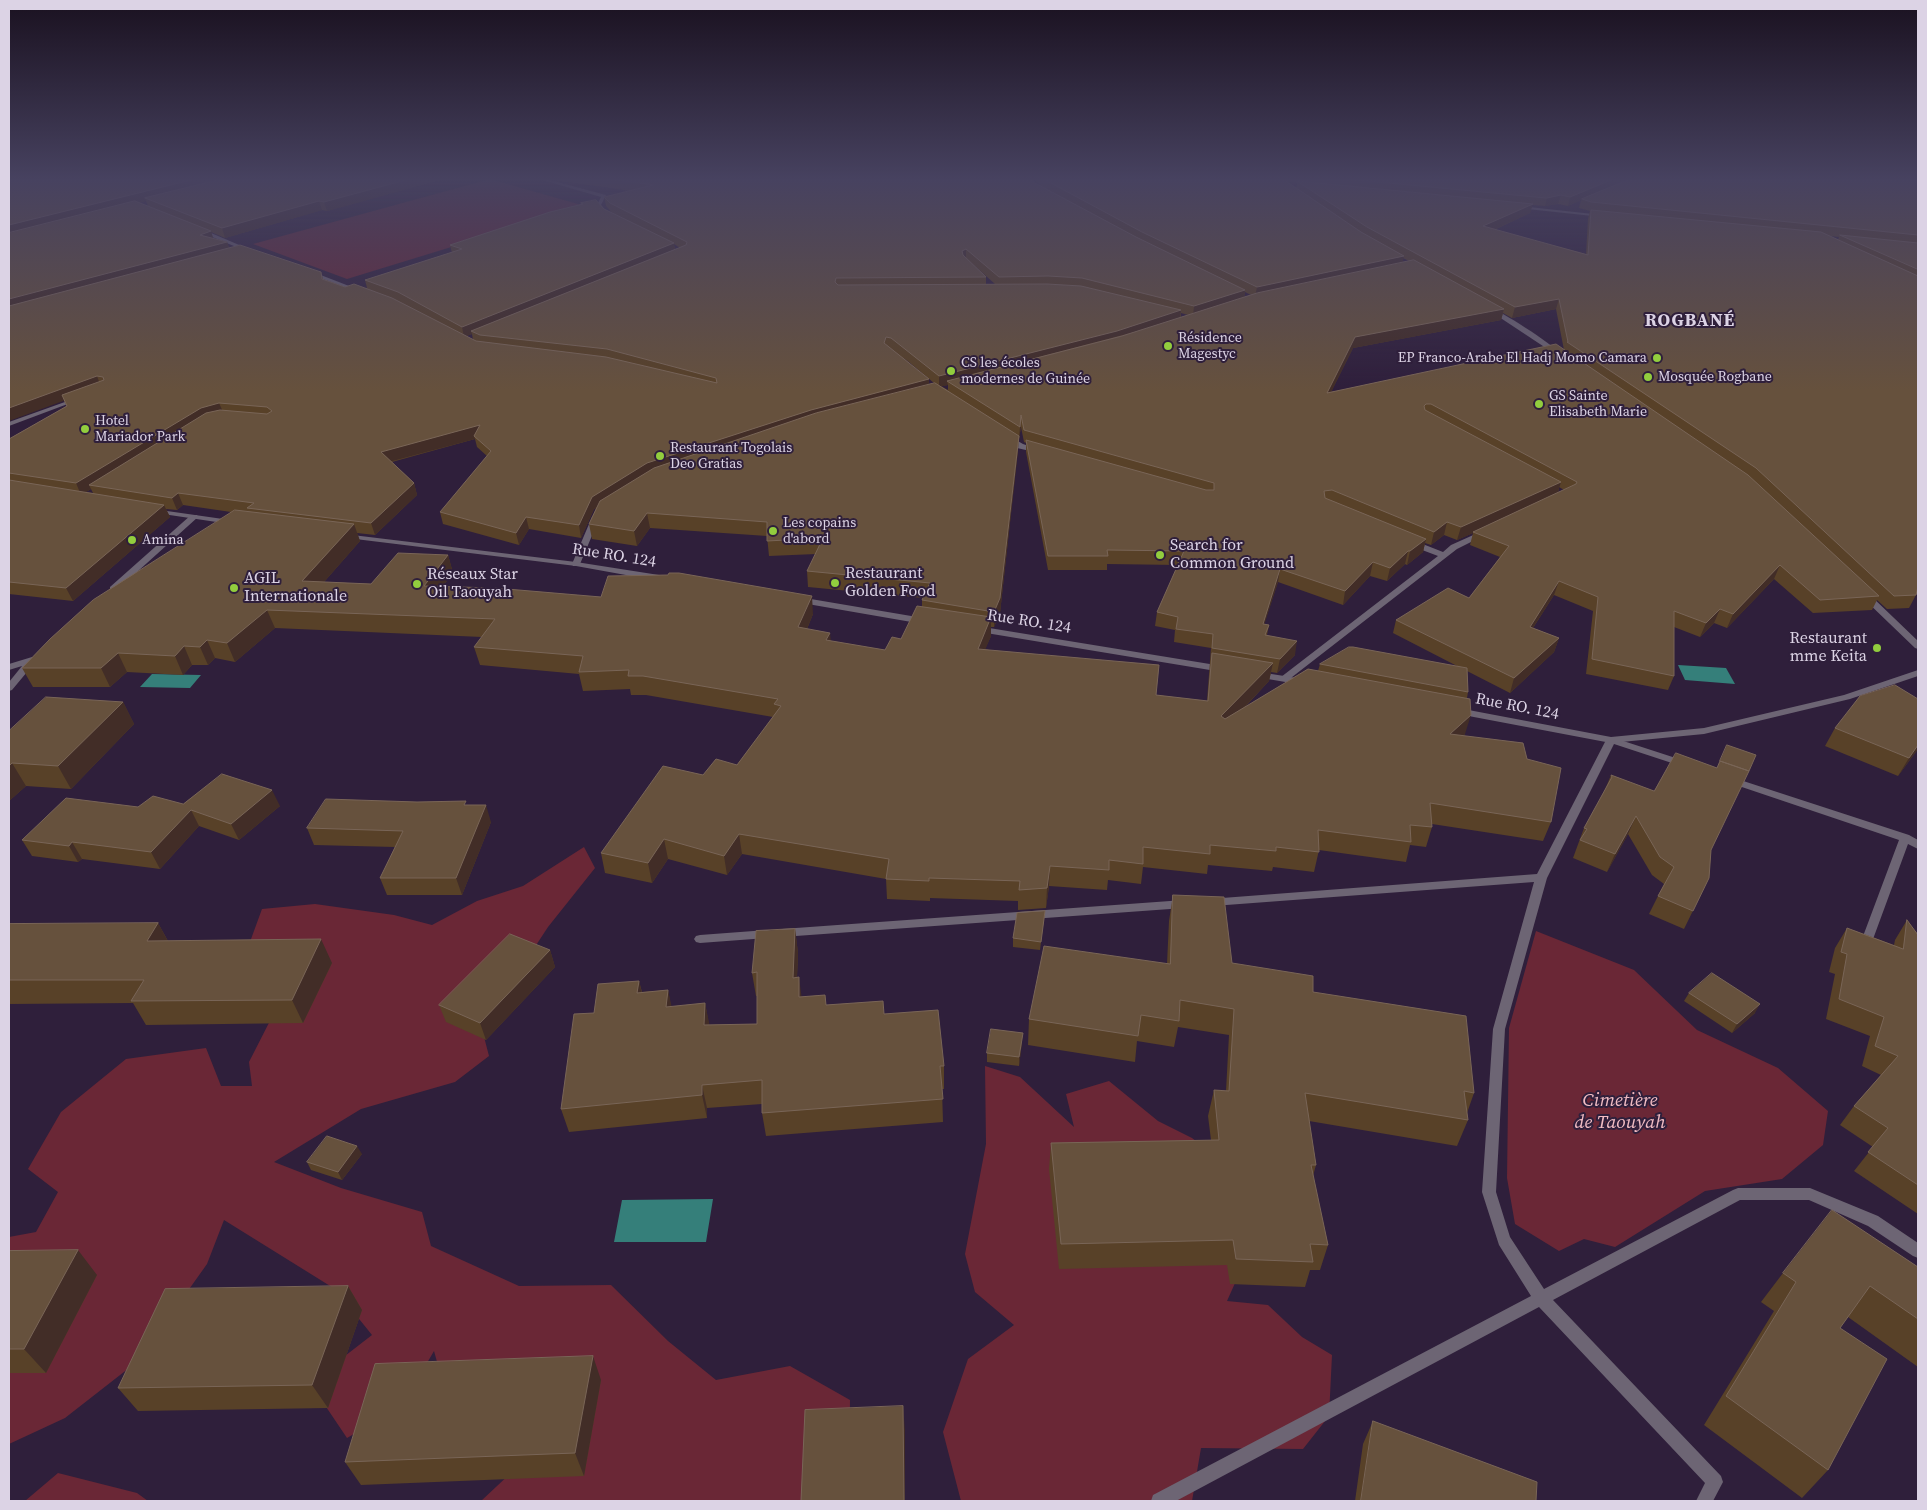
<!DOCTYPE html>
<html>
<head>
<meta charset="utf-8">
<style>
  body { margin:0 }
  #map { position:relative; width:1927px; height:1510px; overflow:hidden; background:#2f1f3b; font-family:"Source Serif 4",serif }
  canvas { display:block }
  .frame { position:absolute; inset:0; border:10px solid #dcd3e5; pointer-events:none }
</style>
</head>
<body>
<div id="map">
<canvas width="1927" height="1510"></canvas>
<div class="frame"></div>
</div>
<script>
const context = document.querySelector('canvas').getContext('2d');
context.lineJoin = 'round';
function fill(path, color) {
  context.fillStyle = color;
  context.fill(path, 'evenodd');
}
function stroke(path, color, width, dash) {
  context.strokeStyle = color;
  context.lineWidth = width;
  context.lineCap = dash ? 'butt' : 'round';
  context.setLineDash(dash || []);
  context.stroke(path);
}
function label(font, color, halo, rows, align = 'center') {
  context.font = font + ' "Source Serif 4",serif';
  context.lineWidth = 4;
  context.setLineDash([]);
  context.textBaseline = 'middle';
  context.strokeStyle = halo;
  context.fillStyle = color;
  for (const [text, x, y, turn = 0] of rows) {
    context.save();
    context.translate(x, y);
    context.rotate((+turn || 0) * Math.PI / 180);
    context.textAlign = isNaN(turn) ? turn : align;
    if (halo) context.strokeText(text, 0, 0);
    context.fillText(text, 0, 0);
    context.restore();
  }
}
const green = new Path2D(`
  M490,179L585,206L347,279L253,244Z
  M584,847L595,868L548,927L527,959L476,1006L489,1056L455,1082L361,1109L274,1162L341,1188L422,1212L431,1246L519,1286L611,1285L668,1341L716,1380L790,1366L850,1400L849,1486L838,1501H481L529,1456L454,1423L434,1351L402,1406L347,1438L310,1383L372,1335L335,1289L224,1220L207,1264L138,1361L65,1418L9,1444V1237L36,1232L58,1192L28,1169L61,1112L126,1059L206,1048L221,1086H252L249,1062L276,1009L247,950L262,909L315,904L394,915L432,925L477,901L523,886Z
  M1536,931L1634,970L1697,1030L1778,1068L1828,1111L1823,1145L1782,1179L1705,1191L1615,1247L1584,1239L1559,1251L1515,1224L1507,1178L1509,1028Z
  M985,1066L1020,1077L1074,1127L1066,1094L1109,1081L1158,1121L1192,1138L1221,1161L1244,1263L1227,1301L1268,1305L1302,1337L1332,1355L1329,1416L1303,1449L1201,1448L1192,1501H961L943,1432L968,1359L1014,1325L975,1292L965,1254L986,1144Z
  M58,1473L137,1493L148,1501H25Z`);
const water = new Path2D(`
  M1678,665L1726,668L1735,684L1685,680Z
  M152,674L201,675L190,688L140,687Z
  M713,1199L706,1242H614L622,1200Z`);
const minor = new Path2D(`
  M535,178H543L606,195L601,205L609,215L605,216L597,205L601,197Z
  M1520,206L1602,215L1604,216L1602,217L1518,208Z
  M200,230H204L251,250L246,251L200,232Z
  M309,272H313L362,291L357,292L309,274Z
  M1490,309C1500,309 1551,344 1560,353L1555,354L1490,311Z
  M76,398L81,399L9,426V422Z
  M1007,435L1023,444L1043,451L1039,453L1017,448L1005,438V436Z
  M191,515H197L198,517L116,591H110V587Z
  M592,517H598L599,519L580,564L579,566H573L572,564Z
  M1480,532H1483L1487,534L1457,549L1287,681H1281L1279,679L1281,677L1438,556L1409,545V541H1415L1443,552L1451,545Z
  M1866,593L1869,594L1918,641V649L1915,648L1863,598L1862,596Z
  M32,657L37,660L12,690L9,691V682L22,666L9,670V664Z
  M1611,737L1688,762L1689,764L1684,767L1614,744L1547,878L1505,1029L1496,1192L1510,1237L1544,1289L1733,1190L1738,1188H1810L1878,1216L1918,1243V1258L1913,1256L1868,1226L1809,1200H1740L1553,1300L1721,1476L1723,1482L1713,1501H1696L1705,1483L1539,1307L1176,1501H1151L1153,1495L1531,1296L1499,1245L1482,1192L1493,1029L1534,882L1213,906L1209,905L1207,902L1209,899L1537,874L1606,740Z
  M1731,777L1909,835L1918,840V849L1908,844L1869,950L1865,951L1861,950L1859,947L1899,840L1727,782L1726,780L1727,778Z
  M1184,900L1188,901L1190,904L1188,907L1184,908L782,937L778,936L776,933L778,930L782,929Z
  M767,930L771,931L773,934L771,937L767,938L700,943L696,942L694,939L696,936L700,935Z`);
const tertiary = new Path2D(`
  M153,509L230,520L234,522L230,524L156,513H153Z
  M344,534L576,562L659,575L663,578L659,581L576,566L347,538H344Z
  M799,597L923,618L927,621L923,624L796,602L795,600Z
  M977,626L1222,666L1227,669L1222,672L974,631L973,629Z
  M1918,670V676L1850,699L1704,734L1611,743L1458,714L1453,711L1458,708L1611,737L1704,728L1844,695Z
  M1259,672L1303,679L1308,682L1303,685L1256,677L1254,675L1256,673Z`);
const wall = new Path2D(`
  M9,178H447L327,211L322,210L225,238L211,232L213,238L227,242L229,248L321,272L323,279L345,287L367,288L365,280L452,253L450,245L581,204V203L604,209L611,212L606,206L604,197L631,191L560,181L551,178H1031L1035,183L1040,185L1033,178H1274L1280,179L1279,178H1918V593H1917L1909,608L1887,609L1877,600L1872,610L1813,613L1774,579L1727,628L1714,623L1700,637L1674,627V676L1668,690L1586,674L1593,611L1554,595L1533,628L1559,638L1554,652L1510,693L1467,671L1468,692L1467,698L1465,734L1463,736L1527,759L1551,822L1543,841L1432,824V827L1426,847L1410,845L1406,862L1319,850L1314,872L1273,867L1272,871L1208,865L1207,874L1143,867L1141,884L1108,880L1107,890L1049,886L1046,908L1018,910V901L930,898V901L887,899L886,879L742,854L727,875L668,859L652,883L605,873L601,853L703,775L737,765L773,717L646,695H631L630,689L583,691L579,674L480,665L474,647L482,637L275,628L235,662L215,658L208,665H192L183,675L127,672L110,687H33L22,668L231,512L183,505L177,510L166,509L170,517L73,601L9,594V439L67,406L64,401ZM1287,182L1297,183L1296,188ZM1581,200L1579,208L1590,211L1588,219L1586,254L1494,230L1530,213L1532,205L1545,206L1558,204L1568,206ZM146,201L148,206L139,203ZM1829,236L1839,237L1838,240ZM674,244L680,248L675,250ZM1403,258L1409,261L1402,262ZM968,260L995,284H986V277ZM1245,292L1251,295L1244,297ZM1556,309L1564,350L1331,392L1353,348L1501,320L1503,313L1512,318ZM1181,313L1188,315L1181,317ZM472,334L473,340L466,336ZM904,358L934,383L929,384ZM948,385V390L941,386ZM1021,427L1024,442L1026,443V452L1048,570H1107V564L1178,565L1157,612L1155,626L1175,630L1174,642L1211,648L1207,701L1156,695L985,649L991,636V627H994L1000,613L1018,450V439H1019ZM475,439L477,447L487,456L440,512L443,524L519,545L529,529L581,538L594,509L596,508L589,524L592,539L637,546L650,528L767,536L769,556L816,554L807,571L808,587L923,598L922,600V606L901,639L885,650L831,641L807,629L813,614L443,586L453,573L448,555L371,584L324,582L360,541L357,533L375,535L417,495L414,483L392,462ZM1559,487L1564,490L1558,493ZM91,489L93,493L86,492ZM1473,533L1470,545L1500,557L1469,598L1396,620L1393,633L1457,666L1320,664L1318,671L1245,707L1269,681L1271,672L1277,673L1295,655L1267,635L1269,625L1264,624L1278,582L1343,605L1370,576L1387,581L1405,564L1407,565L1423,552L1425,543L1431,545L1444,535L1457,540Z
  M123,702L134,724L71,789L26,786L9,801V731Z
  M1835,728L1918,749L1898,776L1825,746Z
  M1611,775L1711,850L1709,878L1684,929L1649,914L1664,884L1652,875L1628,834L1607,872L1573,858L1584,828L1604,792Z
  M183,804L280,806L239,840L199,826L160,869L82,859L78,862L32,856L22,840L138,807Z
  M467,805L491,822L462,895H387L380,878L395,847L314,845L307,828Z
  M1173,895L1232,963L1313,992L1474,1093L1467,1113L1468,1120L1457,1146L1309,1121L1316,1165L1313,1176L1328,1245L1320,1270H1310L1305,1287L1230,1284L1227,1265L1059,1269L1049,1169L1051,1143L1211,1140L1208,1116L1214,1090L1226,1091L1229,1035L1178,1027L1174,1047L1137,1041L1135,1062L1028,1045L1029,1019L1167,964L1169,921Z
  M1045,911L1040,950L1013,947V938Z
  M1907,920L1918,935V1214L1854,1171L1873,1147L1840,1125L1854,1106L1881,1075L1862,1066L1870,1036L1826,1019L1835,974L1829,972L1835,948L1847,928L1894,945L1895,940Z
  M158,923L168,941L332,963L303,1023L146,1025L133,1003L9,1004V924Z
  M795,929L798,953L797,977L801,997L825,995L826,1005L884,1014L944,1066V1089H942L943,1122L766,1136L762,1113V1104L707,1108V1118L569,1132L561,1109L594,1013L639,981L642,992L668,990L671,1007L705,1003L709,1025L757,1024V996H756L752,973Z
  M550,950L555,967L486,1040L446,1022L439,1005Z
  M1689,993L1755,1013L1732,1033L1684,1001Z
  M1022,1042L1019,1066L987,1062V1053Z
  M362,1154L342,1180L311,1170L307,1162Z
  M9,1251L97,1275L46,1373H9Z
  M1918,1267V1367L1848,1317L1840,1328L1828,1470L1802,1498L1704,1425L1774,1311L1761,1302L1783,1273Z
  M348,1286L362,1310L328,1408L138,1411L118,1388Z
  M601,1380L584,1476L361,1485L345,1462Z
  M1373,1421L1536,1501H1355L1363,1444Z`);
const shadedWall = new Path2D(`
  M199,178H237L145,198L146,201L9,235V225Z
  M413,178H447L327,211L324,202Z
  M1616,178H1635L1568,206L1570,197Z
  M1561,195L1558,204L1545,206L1547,198Z
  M319,201L322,210L225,238L222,228Z
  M1533,204L1530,213L1480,236L1483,226Z
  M211,231L214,241L200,235Z
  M227,242L230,251L9,310V299Z
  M674,243L675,253L471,331L472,334L464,337L462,327Z
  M966,249V258L962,261V251Z
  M1404,256L1402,265L1255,297L1257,287Z
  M1245,290L1244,301L1193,316L1194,306Z
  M1559,299L1556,309L1512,318L1515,307Z
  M1504,309L1501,320L1353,348L1325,404L1327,393L1355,337Z
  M1181,310L1180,320L947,381L948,385L939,387V376Z
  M97,376L101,387L9,421V408Z
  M929,379V390L649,475L594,509L581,538L579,525L592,497L647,463L811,410Z
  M219,403L224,414L89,485L91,489L81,495L76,483L201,408Z
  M1021,415V427L1019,439Z
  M480,425L474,436L475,439L385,463L381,452Z
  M1019,436L1018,450L1000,613L994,627V612Z
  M1561,482L1557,495L1473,532V533L1457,540L1461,527Z
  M414,483L417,495L375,535L371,523Z
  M178,493L183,505L177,510L172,498Z
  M164,505L170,517L73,601L66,588Z
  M647,513L650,528L637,546L634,531Z
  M526,517L529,529L519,545L516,533Z
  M1447,522L1444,535L1431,545L1434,532Z
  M354,524L360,541L309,599L302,581Z
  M1426,539L1423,552L1407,565L1410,551Z
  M1408,551L1405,564L1387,581L1390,568Z
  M448,555L453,573L429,604L424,586Z
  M1373,562L1370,576L1343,605L1345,591Z
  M1780,565L1774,579L1727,628L1733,614Z
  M1280,569L1278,582L1260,638L1263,624Z
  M1559,581L1554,595L1525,640L1530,627Z
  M812,596L813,614L800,646L798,627Z
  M1720,609L1714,623L1700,637L1706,623Z
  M267,610L275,628L235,662L227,643Z
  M991,617V636L978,667V649Z
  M830,633L832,651L826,640Z
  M1559,638L1554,652L1510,693L1514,678Z
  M207,640L215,658L208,665L200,647Z
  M1297,641L1295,655L1277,673L1280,659Z
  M184,646L192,665L183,675L175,656Z
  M118,653L127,672L110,687L101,668Z
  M1273,663L1269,681L1218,735L1221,716Z
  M123,702L134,724L71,789L58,766Z
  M1471,715L1465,734L1444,754L1450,734Z
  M1918,745V749L1898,776L1909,758Z
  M12,763L26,786L9,801V766Z
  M272,790L280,806L239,840L231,824Z
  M486,805L491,822L462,895L456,878Z
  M191,810L199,826L160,869L151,852Z
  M1636,816L1628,834L1607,872L1615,854Z
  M739,834L742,854L727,875L724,856Z
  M664,839L668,859L652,883L648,863Z
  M72,842L82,859L78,862L69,846Z
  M1050,866L1049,886L1046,908L1047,888Z
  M158,923L171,947L147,941Z
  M795,929L798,953L796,1001L793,978Z
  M321,939L332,963L303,1023L292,1000Z
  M550,950L555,967L486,1040L480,1023Z
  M799,977L802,1000L799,997Z
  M639,981L644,1004L637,993Z
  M668,990L673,1013L666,1007Z
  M705,1003L710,1027L704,1025Z
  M1760,1004L1755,1013L1732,1033L1737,1024Z
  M1023,1033L1022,1042L1019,1066V1057Z
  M702,1085L707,1108V1118L702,1095Z
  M357,1146L362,1154L342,1180L338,1172Z
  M78,1250L97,1275L46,1373L24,1349Z
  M348,1286L362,1310L328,1408L312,1385Z
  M593,1356L601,1380L584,1476L575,1453Z
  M903,1406L905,1430V1501H904Z`);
const building = new Path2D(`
  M9,178H199L9,225Z
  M226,178H413L324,202L319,201L222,228L145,198Z
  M603,178H1031L1035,183L1136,237L1245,290L1194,306L1082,278L1048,276L999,277L966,249L962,251L963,255L986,277L836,278L835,282L838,285L1047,284L1081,286L1181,310L1117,331L939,376L891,338L886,337L884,343L929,379L811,410L647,463L592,497L579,525L526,517L516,533L440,512L491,451L474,436L480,425L381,452L414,483L371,523L247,508L254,503L178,493L172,498L89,485L206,413L220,410L267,414L272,411L267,407L219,403L201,408L76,483L9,473V439L67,406L62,395L104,380L103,377L97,376L9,408V306L240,245L321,272L322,279L345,287L354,284L392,298L476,341L606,357L717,383L716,378L607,349L480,335L471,331L686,245L687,242L610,203L604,197L653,185Z
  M1042,178H1274L1283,179L1361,232L1404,256L1257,287L1142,232Z
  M1337,178H1616L1570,197L1561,195L1547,198Z
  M1633,178H1918V235L1591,202L1582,199Z
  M1297,181L1533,204L1483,226L1588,255L1591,210L1821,232L1918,276V587L1916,595L1894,596L1756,468L1567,342H1568L1559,299L1515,307L1367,227Z
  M596,200L604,209L674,243L462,327L398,292L365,280L462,249L450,245L550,212L583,204L581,203Z
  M135,201L211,231L200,235L227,242L9,299V233Z
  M1840,235L1918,243V269Z
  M1414,260L1504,309L1355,337L1327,393L1556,344L1748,475L1879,596L1820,600L1780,565L1733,614L1720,609L1706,623L1674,611V676L1592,659L1598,597L1559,581L1530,627L1559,638L1514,678L1396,620L1448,588L1469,598L1509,546L1473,532L1576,484L1577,482L1431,404H1426L1424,406L1425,410L1561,482L1461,527L1447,522L1434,532L1332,490L1324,491L1325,498L1426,539L1410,551H1408L1390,568L1373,562L1345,591L1280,569L1263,624L1269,625L1265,635L1297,641L1280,659L1212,648L1213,634L1176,629L1178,617L1157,612L1184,551L1107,550L1108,556H1048L1026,440L1206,490H1214V483L1024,430L1021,415L1020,427L947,381L1122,336L1257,293Z
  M935,383L1019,436L1000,598L994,612L922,600L930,583L807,571L823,538L767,541V522L647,513L634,531L589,524L600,501L654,468L816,413Z
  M9,480L164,505L66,588L9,582Z
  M235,510L354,524L302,581L371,584L398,553L448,555L424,586L495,588L601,597L608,576L668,575L669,573H679L812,596L798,627L830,633L826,640L885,650L892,637L901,639L917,606L991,617L978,649L1159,665L1156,695L1208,701L1212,653L1273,663L1221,716L1225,719L1308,669L1470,699L1471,715L1450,734L1523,743L1527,759L1561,768L1551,822L1430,803L1432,827L1410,825L1411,842L1318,830L1319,852L1276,847V851L1210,845V854L1143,847V864L1109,860V870L1050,866L1047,888L1019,890L1020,881L929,878V881L886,879L889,859L739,834L724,856L664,839L648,863L601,853L663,766L703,775L716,759L737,765L781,706L774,704L778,699L643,676H628L629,670L579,672L583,656L474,647L495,619L267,610L227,643L207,640L200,647L184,646L175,656L118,653L101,668H22L50,639L93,600Z
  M1349,647H1353L1467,668L1468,692L1320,664Z
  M1895,685L1918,699V745L1909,758L1835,728L1860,696Z
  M46,697L123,702L58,766L12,763L9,766V731Z
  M1727,745L1756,755L1749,771L1720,761Z
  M1676,753L1717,768L1720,761L1749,771L1711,850L1709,878L1693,911L1658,896L1674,867L1660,857L1636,816L1615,854L1580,840L1587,829L1584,828L1612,777L1611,775L1654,791Z
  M222,774L272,790L231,824L191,810L151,852L72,842L69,846L22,840L66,798L138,807L153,796L183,804Z
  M326,799L417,802L466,801L464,805H486L456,878H380L403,831L307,828Z
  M1173,895L1224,897L1232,963L1313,976V992L1466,1016L1474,1093L1464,1091L1468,1120L1305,1093L1316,1165H1311L1328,1245L1310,1244L1313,1262L1236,1259L1233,1240L1061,1244L1051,1143L1219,1140L1214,1090L1229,1091L1234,1009L1180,1000L1179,1021L1141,1015L1138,1036L1029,1019L1044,946L1170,964Z
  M1045,911L1041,942L1013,938L1017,913Z
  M1907,920L1918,935V1185L1868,1152L1888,1128L1854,1106L1898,1056L1875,1046L1884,1017L1839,999L1847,954L1841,952L1847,928L1903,949Z
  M158,923L147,941L321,939L292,1000L131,1001L144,980H9V924Z
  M795,929L793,978L799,977V997L825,995L826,1005L883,1001L884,1014L938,1010L944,1066H940L943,1099L762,1113V1080L702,1085V1095L561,1109L574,1014L594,1013L598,984L639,981L637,993L668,990L666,1007L705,1003L704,1025L757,1024V972L752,973L756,931Z
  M510,934L550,950L480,1023L439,1005Z
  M1712,973L1760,1004L1737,1024L1689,993Z
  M991,1029L1023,1033L1019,1057L987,1053Z
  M327,1136L357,1146L338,1172L307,1162Z
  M1832,1210L1918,1267V1319L1870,1286L1840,1328L1887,1359L1828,1470L1726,1396L1796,1282L1783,1273Z
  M78,1250L24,1349H9V1251Z
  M348,1286L312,1385L118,1388L165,1289Z
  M593,1356L575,1453L345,1462L375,1364Z
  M903,1406L904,1501H801L805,1410Z
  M1373,1421L1537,1482L1536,1501H1361Z`);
const markers = [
  [1168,346,5,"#92cd3e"],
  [1657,358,5,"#92cd3e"],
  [951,371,5,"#92cd3e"],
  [1648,377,5,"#92cd3e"],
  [1539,404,5,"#92cd3e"],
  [85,429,5,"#92cd3e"],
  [660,456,5,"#92cd3e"],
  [773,531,5,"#92cd3e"],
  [132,540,5,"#92cd3e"],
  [1160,555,5,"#92cd3e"],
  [835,583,5,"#92cd3e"],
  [417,584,5,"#92cd3e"],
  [234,588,5,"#92cd3e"],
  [1877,648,5,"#92cd3e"]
];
const farPoinames = [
  ["Résidence",1178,338],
  ["Magestyc",1178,354],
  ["EP Franco-Arabe El Hadj Momo Camara",1647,358,"right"],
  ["CS les écoles",961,363],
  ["modernes de Guinée",961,379],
  ["Mosquée Rogbane",1658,377],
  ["GS Sainte",1549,396],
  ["Elisabeth Marie",1549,412],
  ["Hotel",95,421],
  ["Mariador Park",95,437],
  ["Restaurant Togolais",670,448],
  ["Deo Gratias",670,464],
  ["Les copains",783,523],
  ["d'abord",783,539],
  ["Amina",142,540]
];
const poiNames = [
  ["Search for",1170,546],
  ["Common Ground",1170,564],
  ["Restaurant",845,574],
  ["Golden Food",845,592],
  ["Réseaux Star",427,575],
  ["Oil Taouyah",427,593],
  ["AGIL",244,579],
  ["Internationale",244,597],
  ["Restaurant",1867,639,"right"],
  ["mme Keita",1867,657,"right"]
];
const streetNames = [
  ["Rue RO. 124",614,556,9],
  ["Rue RO. 124",1029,622,9],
  ["Rue RO. 124",1517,707,11]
];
const farDistrictnames = [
  ["ROGBANÉ",1690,321]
];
const nearParknames = [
  ["Cimetière",1620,1101],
  ["de Taouyah",1620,1123]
];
fill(green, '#6a2736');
fill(water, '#357f7a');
fill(minor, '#6d6574');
fill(tertiary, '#6d6574');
fill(wall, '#584128');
fill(shadedWall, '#422d27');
fill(building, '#66513d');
stroke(building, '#796557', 1);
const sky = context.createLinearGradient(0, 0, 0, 390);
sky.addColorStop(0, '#1a1120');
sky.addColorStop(0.46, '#474260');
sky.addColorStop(1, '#47426000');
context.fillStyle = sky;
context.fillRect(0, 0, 1927, 390);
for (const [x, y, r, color] of markers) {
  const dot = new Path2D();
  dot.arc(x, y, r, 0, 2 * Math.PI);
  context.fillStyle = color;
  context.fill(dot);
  stroke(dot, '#2f1f3b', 2);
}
label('14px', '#dcd3e5', '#2f1f3b', farPoinames, 'left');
label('16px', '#dcd3e5', '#2f1f3b', poiNames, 'left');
label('16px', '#dcd3e5', '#2f1f3b', streetNames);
context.letterSpacing = '1px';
label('bold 18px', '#dcd3e5', '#2f1f3b', farDistrictnames);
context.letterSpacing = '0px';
label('italic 19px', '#f1bcc3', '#2f1f3b', nearParknames);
</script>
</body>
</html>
